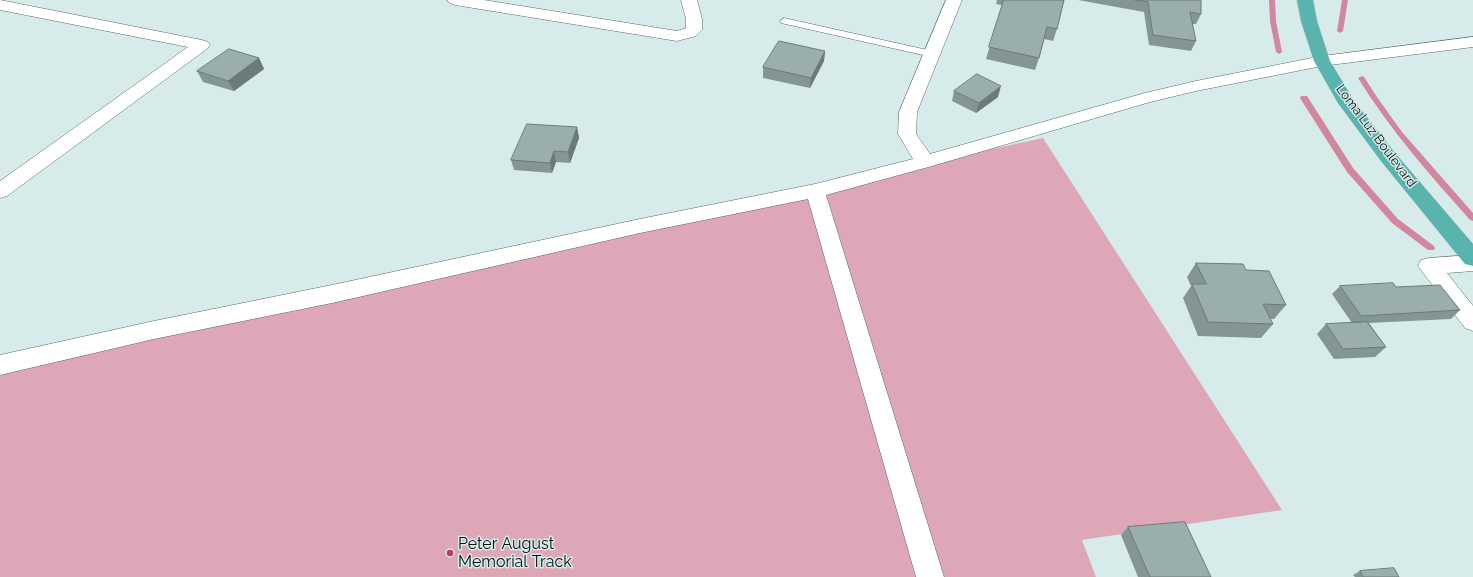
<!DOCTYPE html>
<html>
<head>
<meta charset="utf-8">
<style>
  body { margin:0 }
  canvas { display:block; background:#d7ecea }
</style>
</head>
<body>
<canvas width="1473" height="577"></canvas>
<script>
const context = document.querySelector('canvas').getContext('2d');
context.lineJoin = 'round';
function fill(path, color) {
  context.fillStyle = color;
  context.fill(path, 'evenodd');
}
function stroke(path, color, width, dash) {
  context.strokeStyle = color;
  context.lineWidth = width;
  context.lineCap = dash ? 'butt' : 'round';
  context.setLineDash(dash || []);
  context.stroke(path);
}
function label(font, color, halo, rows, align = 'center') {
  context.font = font + ' Raleway,sans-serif';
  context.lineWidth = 3;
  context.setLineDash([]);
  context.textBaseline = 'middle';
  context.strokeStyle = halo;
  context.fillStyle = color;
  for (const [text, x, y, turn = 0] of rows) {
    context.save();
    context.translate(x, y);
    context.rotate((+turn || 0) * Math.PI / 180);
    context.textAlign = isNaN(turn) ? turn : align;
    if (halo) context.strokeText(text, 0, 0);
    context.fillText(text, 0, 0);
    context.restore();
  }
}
const green = new Path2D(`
  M1043,138L1282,510L1082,540L1096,577H0V364Z`);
const stream = new Path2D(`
  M1269,0H1275L1276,21L1282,52L1279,54L1276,52L1270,21Z
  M1342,0H1348L1343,31L1340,33L1337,31Z
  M1362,76L1364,77L1377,97L1402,132L1473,213V221L1470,220C1430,175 1390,130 1358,78Z
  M1301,96H1307L1353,168L1398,219L1434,246L1435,248L1434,250H1428L1392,223L1347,172L1300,98Z`);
const service = new Path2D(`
  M784,18L932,51L937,54L932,57L781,23L780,21Z`);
const minor = new Path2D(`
  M0,0L202,40L208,42L210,45L208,48L7,196L0,198V181L188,47L0,10Z
  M447,0H484L677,31L686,28V19L681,0H697L702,19V30L696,36L677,41L455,5L450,3Z
  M946,0H962L917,112L916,134L930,154L1145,93L1196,81L1322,56L1328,57L1330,61L1328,65L1322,66L1196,91L1150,102L932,166L826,195L944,577H916L808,199L640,233L332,303L154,339L0,375V355L154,321L332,285L640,219L815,184L913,159L898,134L899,112Z
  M1473,255V271L1447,273L1473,306V331L1465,328L1418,266L1421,260L1429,258Z`);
const secondary = new Path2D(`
  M1473,37V47L1322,66L1316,65L1314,61L1316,57L1322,56Z`);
const trunk = new Path2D(`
  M1297,0H1313L1317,21L1330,61L1354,101L1395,153L1473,244V266L1465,264L1381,161L1338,103L1314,61L1301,21Z`);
const wall = new Path2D(`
  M997,0H1064L1057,29L1053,41L1044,39L1039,58L1035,70L986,59L1002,5L996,4Z
  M1078,0H1201V14L1196,24H1192L1196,41L1191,51L1149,45L1144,12Z
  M825,51L824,61L810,88L763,78V67Z
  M259,58L264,69L234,91L203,82L197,71Z
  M954,91L998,97L976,113L952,101Z
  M577,127L579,138L570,163L556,162L552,173L514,170L511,160Z
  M1196,263L1246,270L1286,305L1274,319H1270L1273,324L1261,338L1198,336L1183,298L1191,286L1187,277Z
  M1340,286L1396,287L1460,310L1451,319L1369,323L1386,347L1375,357L1334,359L1317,334L1326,324L1352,323L1332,294Z
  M1128,527L1211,577H1138L1121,535Z
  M1360,571L1399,577H1355L1353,575Z`);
const shadedWall = new Path2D(`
  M825,51L824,61L810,88L811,78Z
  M259,58L264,69L234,91L228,81Z
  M1001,86L998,97L976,113L979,103Z
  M577,127L579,138L570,163L568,152Z
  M554,151L556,162L552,173L550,163Z`);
const building = new Path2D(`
  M1004,0H1064L1057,29L1047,27L1039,58L989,47Z
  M1135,0H1201V14L1190,12L1196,41L1153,35L1148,2Z
  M779,41L825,51L811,78L763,67Z
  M229,49L259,58L228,81L197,71Z
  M977,74L1001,86L979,103L954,91Z
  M527,124L577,127L568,152L554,151L550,163L511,160Z
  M1196,263L1243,264L1246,270L1269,271L1286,305L1263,304L1273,324L1208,322L1192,284H1206Z
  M1393,283L1396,287L1440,285L1460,310L1361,316L1340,286Z
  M1367,322L1386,347L1343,349L1326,324Z
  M1185,522L1211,577H1150L1128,527Z
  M1394,568L1399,577H1363L1360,571Z`);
const markers = [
  [450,553,4,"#c0366f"]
];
const streetNames = [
  ["Loma Luz Boulevard",1376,136,53]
];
const nearPoinames = [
  ["Peter August",458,544],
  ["Memorial Track",458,562]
];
fill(green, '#dda7b7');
fill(stream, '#d1879e');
stroke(service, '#566967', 1);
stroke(minor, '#566967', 1);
stroke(secondary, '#566967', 1);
stroke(trunk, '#c9cbcb', 1);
fill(service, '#fff');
fill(minor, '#fff');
fill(secondary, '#fff');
fill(trunk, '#5ab4ae');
fill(wall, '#849694');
fill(shadedWall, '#6c7a78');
fill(building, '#9aaeac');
stroke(building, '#6c7a78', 1);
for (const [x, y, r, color] of markers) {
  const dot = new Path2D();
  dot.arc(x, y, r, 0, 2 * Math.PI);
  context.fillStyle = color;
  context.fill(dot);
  stroke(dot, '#d7ecea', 1.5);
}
label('13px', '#0b1211', '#d7ecea', streetNames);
label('16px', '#0b1211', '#d7ecea', nearPoinames, 'left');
</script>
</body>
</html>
